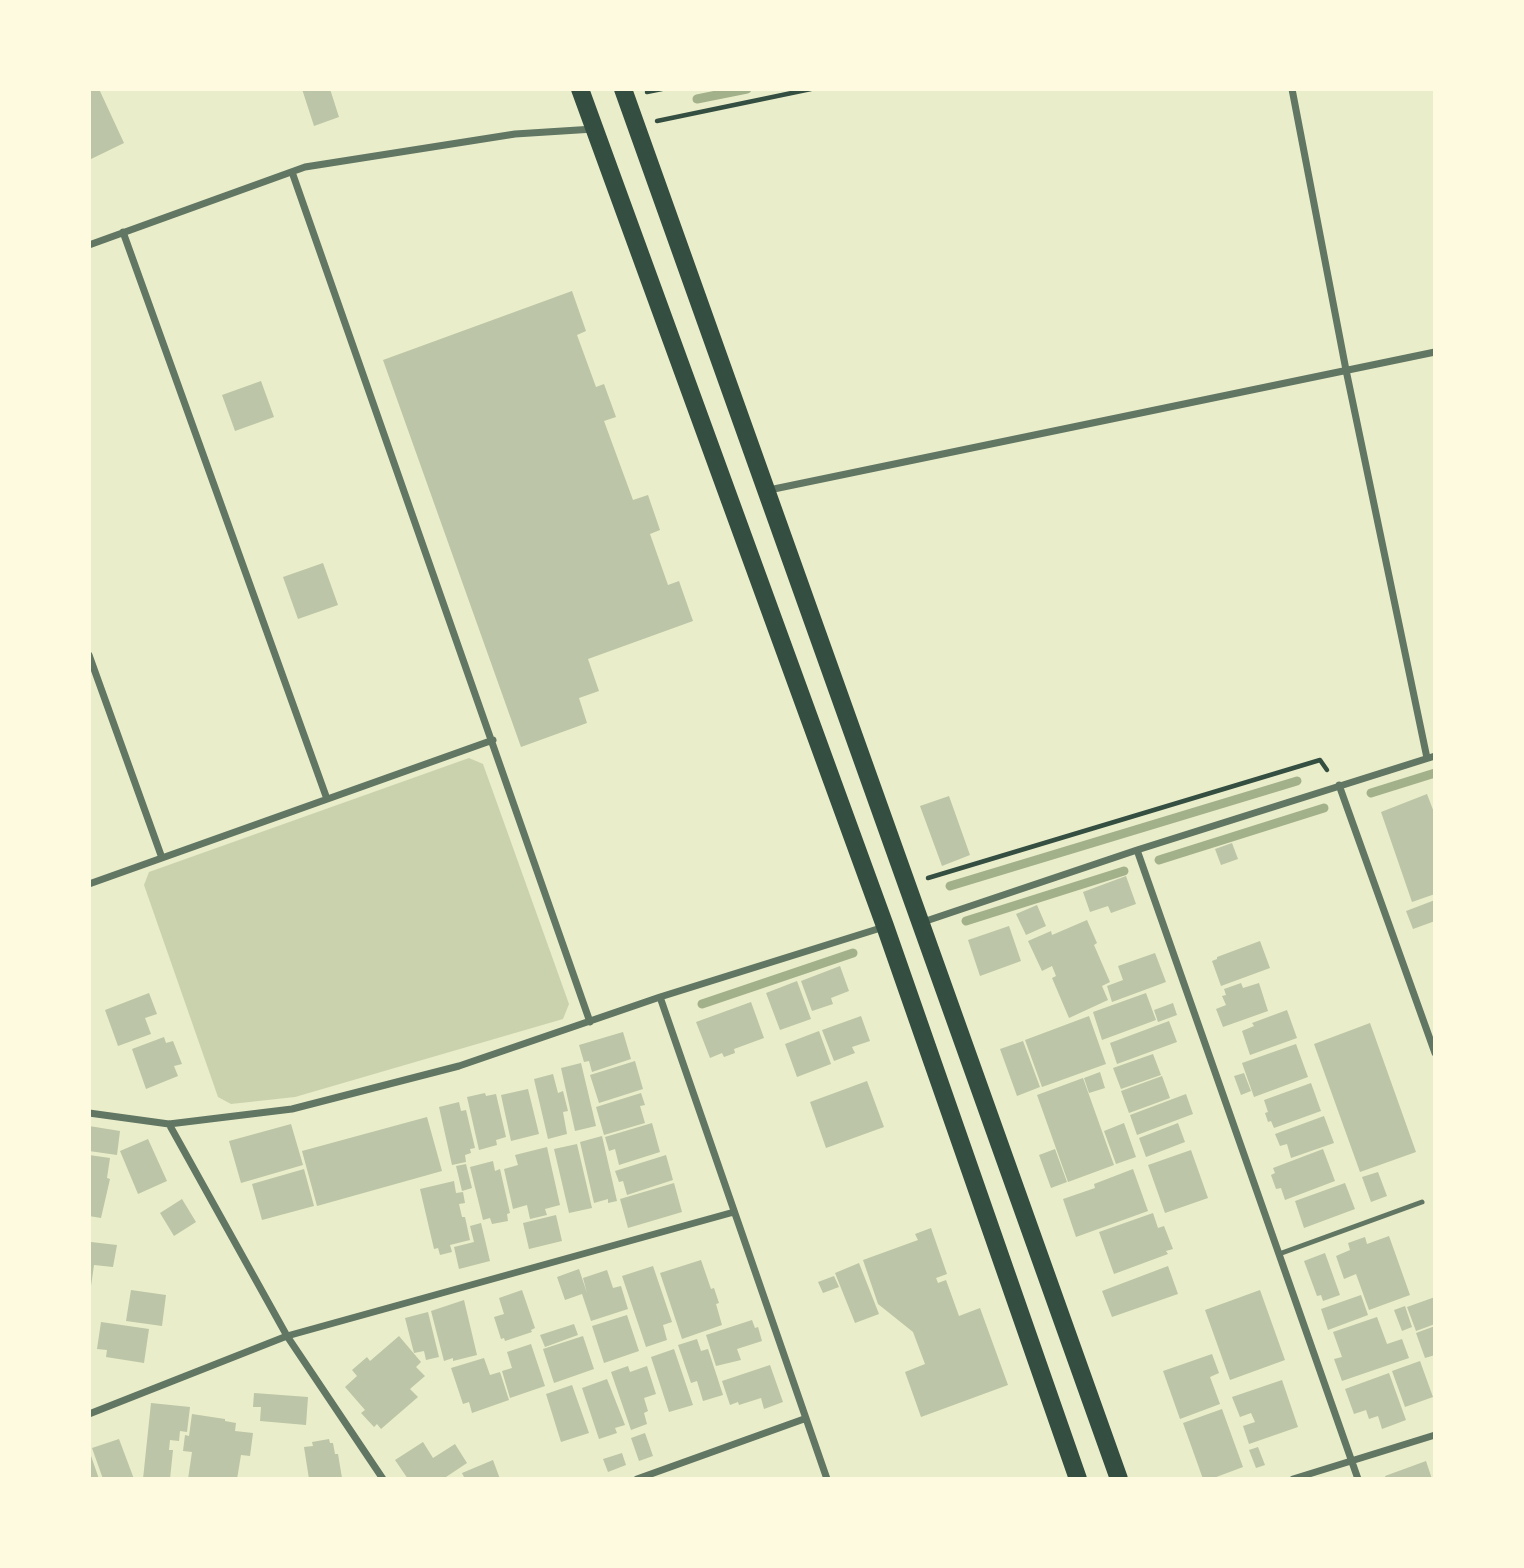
<!DOCTYPE html>
<html>
<head>
<meta charset="utf-8">
<style>
  body { margin:0 }
  #map { position:relative; width:1524px; height:1568px; overflow:hidden; background:#e9edc9; font-family:"PT Sans",sans-serif }
  canvas { display:block }
  .frame { position:absolute; inset:0; border:91px solid #fefae0; pointer-events:none }
</style>
</head>
<body>
<div id="map">
<canvas width="1524" height="1568"></canvas>
<div class="frame"></div>
</div>
<script>
const context = document.querySelector('canvas').getContext('2d');
context.lineJoin = 'round';
function fill(path, color) {
  context.fillStyle = color;
  context.fill(path, 'evenodd');
}
function stroke(path, color, width, dash) {
  context.strokeStyle = color;
  context.lineWidth = width;
  context.lineCap = dash ? 'butt' : 'round';
  context.setLineDash(dash || []);
  context.stroke(path);
}
const green = new Path2D(`
  M469,758L483,764L569,1004L563,1019L295,1097L231,1104L218,1097L144,885L149,872Z`);
const stream = new Path2D(`
  M697,99L747,89
  M1371,793L1435,773
  M1159,860L1324,808
  M950,886L1297,781
  M966,921L1124,871
  M702,1004L853,953`);
const building = new Path2D(`
  M89,89H99L124,143L89,160Z
  M302,89H330L339,117L314,126Z
  M572,291L586,331L577,335L596,387L604,384L616,417L604,421L633,500L648,495L660,530L650,534L668,585L679,581L693,621L588,659L599,691L579,698L587,723L521,747L383,360Z
  M261,381L274,417L235,431L222,395Z
  M323,563L338,605L298,619L283,577Z
  M1427,794L1435,815V894L1412,902L1381,812Z
  M949,796L970,855L942,866L920,806Z
  M1232,843L1238,859L1221,865L1215,849Z
  M1126,876L1136,904L1111,913L1108,906L1090,912L1083,892Z
  M1435,900V921L1413,929L1406,911Z
  M1037,905L1046,926L1026,935L1016,914Z
  M1087,920L1097,943L1094,945L1110,982L1102,986L1108,1000L1069,1018L1052,978L1056,976L1052,966L1042,971L1028,941L1051,931L1052,935Z
  M1009,926L1021,961L980,976L968,940Z
  M1260,941L1270,968L1221,986L1212,961L1217,959V957Z
  M1155,953L1166,982L1112,1002L1107,986L1123,980L1118,966Z
  M840,966L849,991L831,998L833,1004L812,1011L801,981Z
  M797,981L811,1019L780,1030L766,993Z
  M1241,983L1243,988L1259,983L1268,1011L1223,1027L1216,1009L1226,1005L1222,996L1226,995L1224,989Z
  M149,993L157,1014L145,1018L151,1034L118,1046L105,1010Z
  M1146,993L1156,1020L1102,1040L1093,1012Z
  M751,1002L764,1038L734,1049L735,1053L724,1057L722,1053L710,1058L696,1022Z
  M1173,1003L1177,1015L1158,1022L1154,1010Z
  M1287,1010L1297,1038L1250,1055L1242,1031L1254,1026L1252,1023Z
  M861,1016L870,1041L852,1047L855,1053L834,1061L822,1030Z
  M1089,1016L1106,1064L1042,1087L1025,1040Z
  M1169,1021L1177,1042L1117,1064L1110,1043Z
  M1370,1023L1416,1152L1360,1172L1314,1044Z
  M819,1031L831,1064L797,1077L785,1044Z
  M623,1032L631,1059L592,1072L589,1061L584,1062L579,1045Z
  M164,1037L166,1043L173,1041L182,1064L174,1066L178,1076L146,1089L132,1049Z
  M1023,1041L1040,1087L1017,1096L1000,1049Z
  M1296,1044L1308,1077L1254,1097L1242,1063Z
  M1153,1054L1161,1075L1121,1089L1113,1068Z
  M635,1061L643,1089L599,1103L590,1075Z
  M581,1063L596,1126L575,1131L561,1068Z
  M1100,1072L1105,1088L1089,1093L1084,1078Z
  M1244,1073L1251,1091L1241,1095L1234,1076Z
  M553,1074L558,1093L563,1091L568,1111L563,1112L567,1134L548,1139L534,1079Z
  M1162,1076L1170,1098L1129,1113L1121,1091Z
  M1083,1078L1114,1165L1068,1182L1037,1095Z
  M867,1081L884,1127L826,1148L810,1102Z
  M1311,1083L1321,1111L1274,1128L1271,1121L1268,1122L1265,1113L1268,1112L1264,1100Z
  M528,1089L539,1134L511,1141L501,1095Z
  M485,1093L486,1096L496,1094L506,1137L496,1140L497,1145L479,1150L467,1097Z
  M641,1093L645,1105L640,1106L645,1123L604,1135L596,1107Z
  M1186,1094L1193,1114L1137,1135L1130,1115Z
  M459,1102L461,1111L466,1110L475,1148L470,1149L471,1153L465,1155L466,1162L452,1165L439,1107Z
  M1324,1116L1334,1143L1291,1158L1287,1144L1280,1146L1275,1134Z
  M427,1117L442,1171L317,1206L302,1151Z
  M652,1123L660,1152L619,1165L615,1149L609,1151L605,1137Z
  M1124,1123L1136,1157L1116,1164L1104,1131Z
  M1178,1123L1185,1142L1146,1157L1139,1138Z
  M291,1124L303,1165L241,1183L229,1141Z
  M89,1126L120,1131L117,1155L89,1151Z
  M602,1136L617,1201L608,1203V1199L594,1203L580,1142Z
  M148,1139L167,1181L138,1194L120,1151Z
  M577,1144L592,1208L569,1213L554,1149Z
  M547,1147L560,1205L545,1209L547,1215L530,1219L527,1205L513,1209L504,1169L518,1165L515,1155Z
  M1055,1149L1067,1182L1051,1188L1039,1155Z
  M1323,1149L1335,1181L1285,1200L1281,1188L1276,1189L1271,1175L1275,1173L1273,1168Z
  M1191,1150L1208,1198L1165,1213L1148,1165Z
  M89,1155L110,1158L107,1178L110,1179L101,1218L89,1216Z
  M666,1155L673,1180L627,1195L623,1181L619,1182L615,1171Z
  M493,1161L495,1171L500,1169L510,1213L507,1214L508,1221L492,1224L490,1218L483,1220L470,1167Z
  M466,1164L472,1188L462,1191L456,1166Z
  M304,1169L314,1206L262,1220L252,1184Z
  M1133,1169L1148,1211L1076,1237L1063,1199L1095,1188L1094,1184Z
  M1378,1172L1387,1196L1371,1202L1362,1177Z
  M454,1181L456,1193L463,1192L465,1203L459,1204L462,1217H465L470,1240L450,1245L452,1252L440,1255L438,1248L434,1249L420,1189Z
  M674,1183L682,1212L628,1228L620,1199Z
  M1345,1183L1355,1209L1304,1228L1295,1201Z
  M182,1199L196,1222L174,1236L160,1213Z
  M1153,1213L1158,1228L1164,1226L1173,1249L1166,1251L1168,1254L1114,1274L1099,1232Z
  M556,1215L562,1241L529,1249L523,1223Z
  M481,1223L490,1261L459,1269L454,1247L474,1242L470,1226Z
  M931,1228L947,1274L936,1278L938,1283L946,1280L959,1316L980,1308L1008,1385L921,1417L905,1372L925,1364L913,1332L878,1304L863,1260L918,1240L915,1234Z
  M1389,1236L1410,1295L1369,1310L1356,1274L1344,1279L1336,1256L1350,1250L1348,1243L1365,1237L1367,1244Z
  M91,1242L117,1245L113,1267L94,1265L91,1286L89,1244Z
  M1325,1253L1340,1295L1323,1301L1321,1295L1317,1296L1304,1261Z
  M701,1260L711,1289L714,1288L719,1303L716,1304L722,1325L682,1339L660,1273Z
  M859,1263L879,1314L855,1323L835,1273Z
  M653,1266L672,1322L663,1325L667,1340L646,1347L622,1276Z
  M1168,1266L1178,1294L1112,1317L1102,1291Z
  M579,1269L587,1293L583,1278L607,1270L613,1288L621,1286L628,1309L591,1321L582,1294L565,1300L557,1277Z
  M834,1276L839,1287L823,1293L818,1282Z
  M131,1290L166,1295L162,1326L126,1321Z
  M522,1290L535,1328L531,1330L532,1332L505,1341L504,1338L501,1339L494,1317L504,1314L499,1298Z
  M1260,1290L1285,1360L1230,1380L1205,1310Z
  M1361,1295L1368,1315L1328,1330L1321,1309Z
  M1435,1297V1324L1416,1331L1407,1307Z
  M464,1300L477,1355L453,1361V1358L444,1361L431,1311Z
  M1405,1306L1412,1327L1402,1331L1394,1310Z
  M428,1312L439,1357L426,1360L424,1351L414,1353L405,1318Z
  M627,1315L639,1351L604,1363L592,1326Z
  M1377,1317L1387,1344L1402,1339L1409,1358L1342,1381L1334,1359L1342,1357L1333,1332Z
  M752,1320L755,1328L758,1327L762,1341L737,1349L741,1360L716,1366L706,1335Z
  M101,1322L149,1329L144,1363L106,1357L107,1350L97,1349Z
  M574,1324L578,1335L545,1347L540,1335Z
  M1435,1326V1355L1425,1358L1416,1333Z
  M399,1336L421,1362L416,1367L425,1376L410,1389L418,1397L381,1429L377,1424L374,1427L361,1413L365,1410L345,1387L357,1376L352,1370L367,1357L370,1361Z
  M583,1336L594,1369L554,1383L543,1349Z
  M697,1339L701,1351L708,1349L723,1395L703,1401L697,1381L691,1383L678,1345Z
  M531,1344L545,1386L510,1398L502,1371L512,1368L507,1352Z
  M674,1349L693,1405L669,1412L651,1357Z
  M1212,1354L1219,1373L1210,1377L1220,1404L1180,1419L1163,1371Z
  M484,1358L490,1375L500,1372L509,1400L472,1413L469,1402L463,1404L451,1368Z
  M1420,1361L1433,1397L1405,1407L1392,1371Z
  M770,1365L783,1402L764,1409L761,1398L739,1405L738,1402L730,1405L722,1381Z
  M628,1366L630,1372L647,1366L656,1394L644,1398L648,1411L644,1413L647,1424L631,1430L611,1372Z
  M1389,1373L1406,1420L1382,1429L1378,1416L1369,1419L1366,1410L1354,1414L1345,1389Z
  M607,1379L625,1425L615,1428L617,1433L599,1439L582,1388Z
  M1282,1380L1298,1427L1249,1444L1243,1426L1255,1422L1251,1413L1240,1417L1232,1397Z
  M572,1385L589,1433L561,1442L546,1394Z
  M254,1393L308,1397L306,1425L260,1421L261,1407H253Z
  M151,1403L190,1407L187,1432L180,1431L179,1441L170,1440L169,1450H173L170,1479H143Z
  M1222,1409L1243,1467L1211,1479H1203L1183,1423Z
  M192,1414L225,1419V1421L236,1423L235,1431L253,1433L250,1456L241,1455L237,1479H188L192,1452L183,1451L185,1435L189,1436Z
  M645,1433L653,1456L639,1461L631,1438Z
  M119,1439L134,1479H103L92,1448Z
  M329,1439L330,1443H333L335,1454H338L342,1478L309,1479L304,1447L313,1446L312,1442Z
  M423,1442L433,1458L455,1444L467,1463L443,1479H408L395,1460Z
  M1258,1447L1265,1465L1256,1468L1249,1450Z
  M90,1453L99,1479H89Z
  M622,1453L626,1465L608,1472L603,1459Z
  M493,1460L500,1479H465L462,1473Z
  M1426,1461L1432,1479H1386L1385,1476Z`);
const path = new Path2D(`
  M647,92L662,89
  M657,121L811,89
  M928,878L1320,760L1327,770`);
const service = new Path2D(`
  M1279,1254L1422,1202`);
const minor = new Path2D(`
  M1292,89L1346,370L1427,758
  M292,172L590,1022
  M123,232L327,799
  M89,245L305,167L515,134L594,129
  M769,490L1435,352
  M89,655L162,858
  M1339,785L1435,1053
  M1137,850L1358,1479
  M89,884L493,740
  M923,922L1137,850L1435,756
  M660,997L827,1479
  M89,1113L169,1124L292,1109L459,1066L660,997L884,927
  M169,1124L287,1336L383,1479
  M89,1414L287,1336L734,1212
  M637,1479L804,1419
  M1293,1479L1435,1435`);
const primary = new Path2D(`
  M580,89L885,926L1078,1479
  M623,89L1119,1479`);
fill(green, '#cad2ad');
stroke(stream, '#a3b18a', 9);
fill(building, '#bcc5a7');
stroke(path, '#344e41', 4.5);
stroke(service, '#617663', 5);
stroke(minor, '#617663', 7);
stroke(primary, '#344e41', 18);
</script>
</body>
</html>
